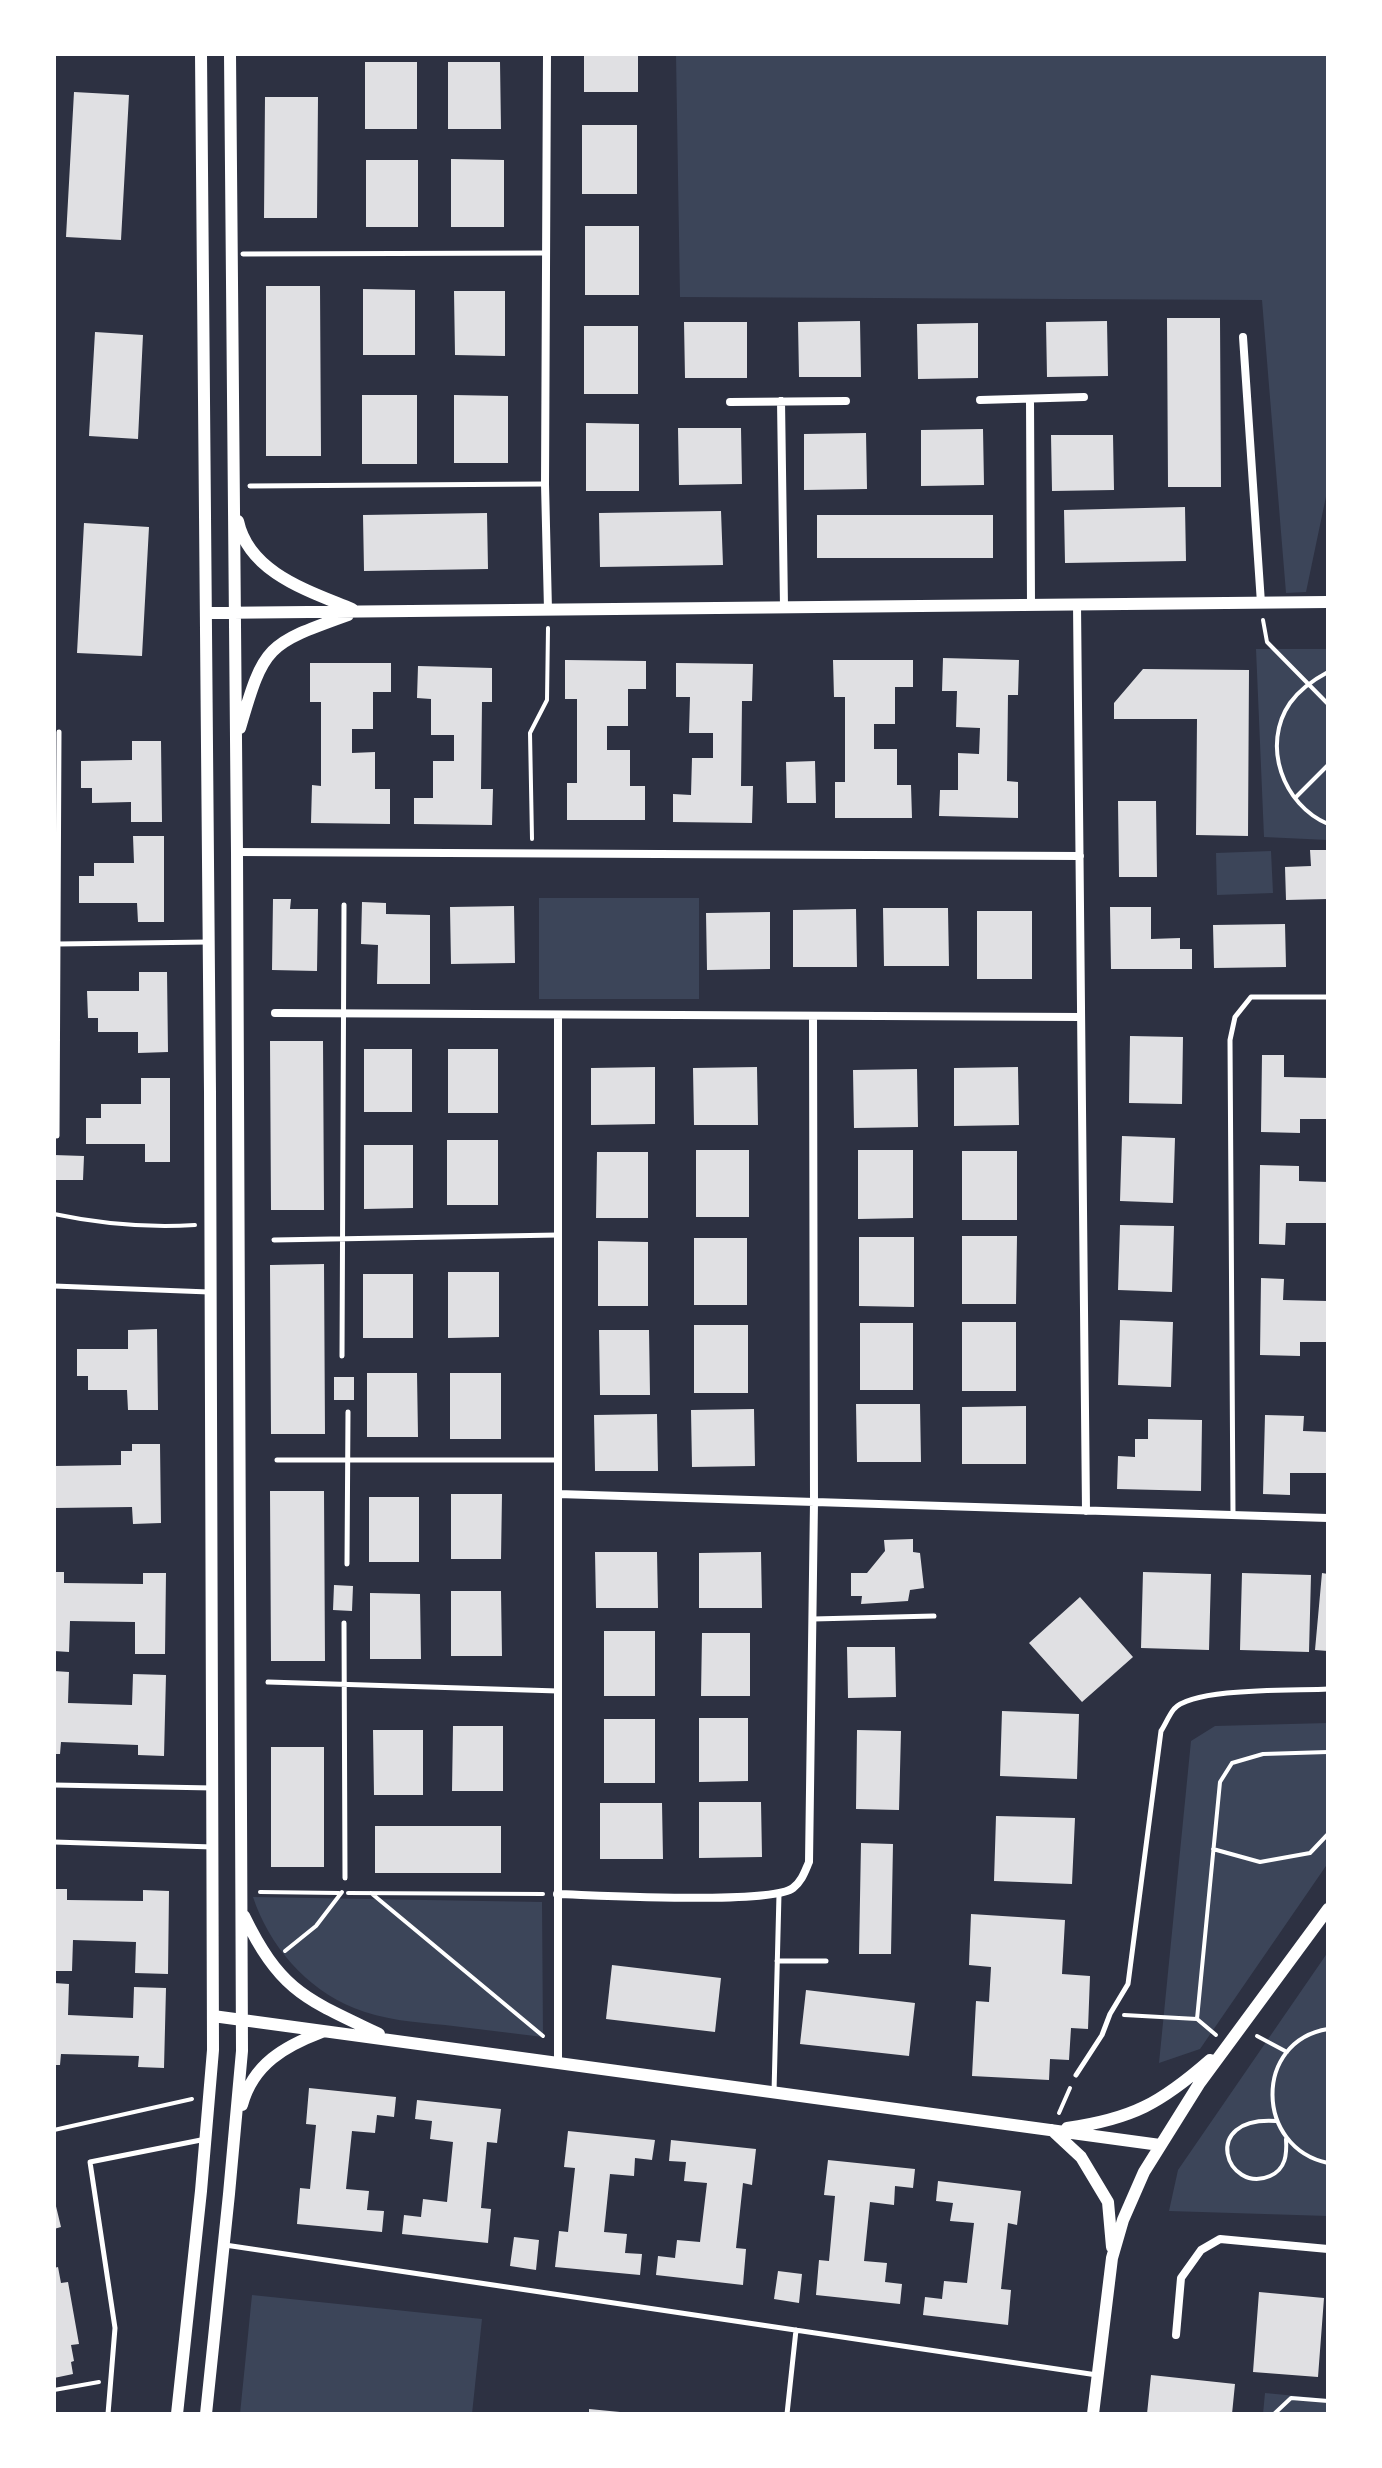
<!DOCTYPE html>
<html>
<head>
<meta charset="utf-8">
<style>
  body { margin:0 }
  #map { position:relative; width:1382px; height:2468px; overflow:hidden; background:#2d3142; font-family:Cabin,sans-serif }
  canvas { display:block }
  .frame { position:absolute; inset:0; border:56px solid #fff; pointer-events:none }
</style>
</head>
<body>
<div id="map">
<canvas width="1382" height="2468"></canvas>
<div class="frame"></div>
</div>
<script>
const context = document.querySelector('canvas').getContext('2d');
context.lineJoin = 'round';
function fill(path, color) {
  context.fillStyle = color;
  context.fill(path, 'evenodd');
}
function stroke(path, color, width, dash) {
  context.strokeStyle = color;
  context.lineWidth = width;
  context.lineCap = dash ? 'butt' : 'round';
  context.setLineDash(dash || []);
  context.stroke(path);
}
const green = new Path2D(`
  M676,54H1328V487L1306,592L1286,593L1262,300L680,297Z
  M1256,649H1328V840L1264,837Z
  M1271,851L1273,893L1217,895L1216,853Z
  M539,898H699V999H539Z
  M1328,1723V1863L1200,2049L1159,2063L1191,1741L1215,1726Z
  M253,1897L542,1902L543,2037C510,2033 478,2029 445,2025C414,2022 383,2020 354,2008C305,1988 269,1945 253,1897Z
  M1328,1952V2216L1169,2211L1178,2170Z
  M252,2295L482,2319L472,2414H240Z
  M1265,2393L1328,2399V2414H1263Z`);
const building = new Path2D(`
  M584,54H638V92H584Z
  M365,62H417V129H365Z
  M448,62H500L501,129H448Z
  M74,92L129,95L121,240L66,237Z
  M265,97H318L317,218H264Z
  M582,125H637V194H582Z
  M451,159L504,160V227H451Z
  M366,160H418V227H366Z
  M585,226H639V295H585Z
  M266,286H320L321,456H266Z
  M363,289L415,290V355H363Z
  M454,291H505V356L455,355Z
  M1167,318H1220L1221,487H1168Z
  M860,321L861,377H799L798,322Z
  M1107,321L1108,376L1047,377L1046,322Z
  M684,322H747V378H685Z
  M978,323V378L918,379L917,324Z
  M584,326H638V394H584Z
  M95,332L143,335L138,439L89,436Z
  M362,395H417V464H362Z
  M454,395L508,396V463H454Z
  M586,423L639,424V491H586Z
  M678,428H741L742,484L679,485Z
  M983,429L984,485L921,486V430Z
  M866,433L867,489L804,490V434Z
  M1051,435H1113L1114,490L1052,491Z
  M1185,507L1186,561L1065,563L1064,510Z
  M721,511L723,565L600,567L599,513Z
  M487,513L488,569L364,571L363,515Z
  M817,515H993V558H817Z
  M84,523L149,527L142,656L77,653Z
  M943,658L1019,660L1018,695H1008L1007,781L1018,782V818L939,816L940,790H958V753L979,754L980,728L956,727L957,691H942Z
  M565,660L646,661V689H628V726H607V750H630V786H645V820H567V783H577V699H565Z
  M833,660H913V687H895V724H874V749H897V785H911L912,818H835V782H845V697H834Z
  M310,663H391V692H373V729H352V753L375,752V789H390V824L311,823L312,785L321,786V702H310Z
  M676,663L753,664L752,701H742L741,786H753L752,823L673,822V794L691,795L692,758H713V733H689L690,697H676Z
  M418,666L492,668V702H482L481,789H493L492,825L414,824V798H433V761H454V735H431V699L417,698Z
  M1143,669L1249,670L1248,836L1196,835L1197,719H1114V703Z
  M132,741H161L162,822H131V802L92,803V788H81V761L132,760Z
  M815,761L816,803H787L786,762Z
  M1118,801H1156L1157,877H1119Z
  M133,836H164V922H138L137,903H79V876H94V863H134Z
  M1310,850H1328V899L1286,900L1285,867L1311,866Z
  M273,899H291L290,909H318L317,971L272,970Z
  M362,902L386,903V914L430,915V984H377L378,945L361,944Z
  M514,906L515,963L451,964L450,907Z
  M1110,907H1151V939L1180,938V949H1192V969H1111Z
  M883,908H948L949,966H884Z
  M856,909L857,967H793V910Z
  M977,911H1032V979H977Z
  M770,912V969L707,970L706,913Z
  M1285,924L1286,967L1214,968L1213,925Z
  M139,972H167L168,1052L138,1053V1032H98V1018H88L87,991H139Z
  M1130,1036L1183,1037L1182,1104L1129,1103Z
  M270,1041H323L324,1210H271Z
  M364,1049H412V1112H364Z
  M448,1049H498V1113H448Z
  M1262,1055H1284V1077L1328,1078V1119H1300V1133L1261,1132Z
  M655,1067V1124L591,1125V1068Z
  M757,1067L758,1125H694L693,1068Z
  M1018,1067L1019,1125L954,1126V1068Z
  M917,1069L918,1127L854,1128L853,1070Z
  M141,1078H170V1162H145V1144H86V1118H101V1104H141Z
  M1122,1136L1175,1138L1173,1203L1120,1201Z
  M447,1140H498V1205H447Z
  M364,1145H413V1208L364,1209Z
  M696,1150H749V1217H696Z
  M858,1150H913V1218L858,1219Z
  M962,1151H1017V1220H962Z
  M597,1152H648V1218H596Z
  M54,1155L84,1156L83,1180H54Z
  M1260,1165L1299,1166V1181L1328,1182V1223H1286L1285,1245L1259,1244Z
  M1120,1225L1174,1226L1172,1292L1118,1290Z
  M962,1236H1017L1016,1304H962Z
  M859,1237H914V1307L859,1306Z
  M694,1238H747V1305H694Z
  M598,1241L648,1242V1306H598Z
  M324,1264L325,1434H271L270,1265Z
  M448,1272H499V1337L448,1338Z
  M363,1274H413V1338H363Z
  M1261,1278L1284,1279L1283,1300L1328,1301V1342H1300V1356L1260,1355Z
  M1120,1320L1173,1322L1171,1387L1118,1385Z
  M962,1322H1016V1391H962Z
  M860,1323H913V1390H860Z
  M694,1325H748V1393H694Z
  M157,1329L158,1410H128L127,1390H88V1376H77V1349H128V1330Z
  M599,1330H649L650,1395H600Z
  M367,1373H417L418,1437H367Z
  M450,1373H501V1439H450Z
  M334,1377H354V1400H334Z
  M856,1404H920L921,1462H857Z
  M1026,1406V1464H962V1407Z
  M754,1409L755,1466L692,1467L691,1410Z
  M657,1414L658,1471H595L594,1415Z
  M1265,1415L1304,1416L1303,1431L1328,1432V1473H1290V1495L1263,1494Z
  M1148,1419L1202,1420L1201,1491L1117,1489L1118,1456L1135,1457V1439H1148Z
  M132,1444H160L161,1523L133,1524L132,1507L54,1508V1466L121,1465V1451H132Z
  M270,1491H324L325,1661H271Z
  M451,1494H502L501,1559H451Z
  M369,1497H419V1562H369Z
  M913,1539V1552L920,1553L924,1588L910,1590L908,1601L861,1604L862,1596H851V1573H867L885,1551L884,1540Z
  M595,1552H657L658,1608H596Z
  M761,1552L762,1608H699V1553Z
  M54,1572H64V1583L143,1584V1573H166L165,1654H135V1622L70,1621L69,1652L54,1651Z
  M1143,1572L1211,1574L1209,1650L1141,1648Z
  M1242,1573L1311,1575L1309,1652L1240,1650Z
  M1322,1573L1328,1574V1651L1315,1650Z
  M334,1585L353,1586L352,1611L333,1610Z
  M451,1591H501L502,1656H451Z
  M370,1593L420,1594L421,1659H370Z
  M1080,1597L1133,1657L1082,1702L1029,1643Z
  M604,1631H655V1696H604Z
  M702,1633H750V1696H701Z
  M847,1647H895L896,1697L848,1698Z
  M54,1671L69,1672L68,1703L132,1705L133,1674L166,1675L164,1756L138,1755V1745L61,1742L60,1754H54Z
  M1002,1711L1079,1714L1077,1779L1000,1776Z
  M699,1718H748V1781L699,1782Z
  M604,1719H655V1783H604Z
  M453,1726H503V1791H452Z
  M373,1730H423V1795H374Z
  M857,1730L901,1731L899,1810L856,1809Z
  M271,1747H324V1867H271Z
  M699,1802H761L762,1857L699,1858Z
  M600,1803H662L663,1859H600Z
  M996,1816L1075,1818L1072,1884L994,1881Z
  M375,1826H501V1873H375Z
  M861,1843L893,1844L891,1954H859Z
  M54,1889H67V1900L143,1901V1890L169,1891L168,1974L135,1973L136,1942L73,1940L72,1971H54Z
  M971,1914L1065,1920L1062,1974L1090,1976L1088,2029L1071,2028L1069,2060L1050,2059L1049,2080L972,2076L976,2001L989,2002L991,1967L969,1965Z
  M612,1965L721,1978L715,2032L606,2019Z
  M54,1983L69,1984L68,2015L133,2018L134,1987L166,1988L164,2068L138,2067L139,2056L61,2054L60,2065H54Z
  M806,1990L915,2003L909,2056L800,2044Z
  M309,2088L396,2097L394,2117L377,2115L375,2133L352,2131L346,2189L369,2191L367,2210L384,2211L382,2232L297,2224L300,2188L310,2189L316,2125L306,2124Z
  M417,2100L501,2109L497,2143L487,2142L481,2208L491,2209L488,2243L402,2234L404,2215L421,2217L423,2199L447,2202L453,2142L430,2139L432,2121L415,2119Z
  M568,2131L655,2140L652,2160L635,2158L634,2176L610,2174L604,2232L627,2234L625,2253L642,2254L640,2275L555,2267L559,2231L568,2232L575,2168L564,2167Z
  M671,2140L756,2149L752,2185L743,2183L736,2248L746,2249L743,2285L656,2275L658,2256L675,2258L677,2240L700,2242L707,2183L684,2181L686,2162L669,2161Z
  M828,2160L915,2169L913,2188L895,2186L894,2205L870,2202L864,2261L887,2263L885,2282L902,2284L900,2304L816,2295L819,2260L829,2261L835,2196L824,2195Z
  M938,2181L1021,2191L1017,2225L1008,2223L1001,2289L1011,2290L1008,2325L923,2315L925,2297L942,2299L944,2281L967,2283L974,2223L950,2221L953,2203L936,2201Z
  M54,2198L61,2227L54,2229Z
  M514,2237L539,2240L536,2270L510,2266Z
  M58,2267L61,2283L68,2282L79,2344L71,2345L74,2361L71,2362L73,2374L54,2378V2268Z
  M778,2271L802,2274L799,2303L774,2299Z
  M1259,2292L1324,2298L1318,2377L1253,2372Z
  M1151,2375L1235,2384L1232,2414H1147Z
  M589,2409L620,2412V2414H589Z`);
const path = new Path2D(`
  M1263,620L1267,642L1328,704
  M1328,672C1313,680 1300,689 1290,703C1261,745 1283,805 1328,824
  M1295,798L1328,765
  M532,839L530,733L547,700L548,628
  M54,1214C101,1224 146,1228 195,1225
  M1213,1849L1260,1862L1310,1853L1328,1834
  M260,1892L339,1893
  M348,1893L543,1894
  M371,1893L543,2036
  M285,1951L316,1926L342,1892
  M1124,2015L1197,2019L1220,1782L1232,1763L1263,1754L1328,1752
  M1197,2019L1216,2035
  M1328,2029C1253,2041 1255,2148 1328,2163
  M1257,2036L1287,2052
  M1059,2113L1070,2088
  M1276,2121C1198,2116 1227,2195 1270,2176C1286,2169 1287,2154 1286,2139
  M54,2130L192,2099
  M54,2390L99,2382
  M1274,2414L1291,2398L1328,2401`);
const service = new Path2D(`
  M243,254L546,253
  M250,486L545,484
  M58,944L209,942
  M57,1136L59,732
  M274,1240L558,1235
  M54,1286L209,1292
  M342,1356L344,905
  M277,1460H558
  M1233,1514L1230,1040L1235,1017L1251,997H1328
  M347,1564L348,1412
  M813,1619L934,1616
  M344,1623L345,1878
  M268,1682L558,1691
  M54,1785L213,1788
  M54,1842L213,1847
  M777,1961H826
  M1076,2075L1102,2035L1110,2014L1128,1984L1161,1731C1165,1725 1169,1715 1174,1709C1194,1687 1296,1691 1328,1689
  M774,2092L779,1894
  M225,2245L1097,2375
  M108,2414L115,2328L90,2162L206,2139
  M787,2414L796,2330`);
const minor = new Path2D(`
  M547,54L545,484L548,610
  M1243,337L1261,603
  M1030,399L1031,605
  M980,400L1084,397
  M781,401L784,607
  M730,402L846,401
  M1077,604L1086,1511
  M237,852L1080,856
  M275,1013L1081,1017
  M558,1494L1328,1518
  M557,1894C595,1895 771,1905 793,1888C802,1881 805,1871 809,1862L814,1502L813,1016
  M558,2063V1015
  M1176,2335L1181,2278L1201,2250L1220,2239L1328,2249`);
const tertiary = new Path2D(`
  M238,521C249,573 309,591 352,609
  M207,613L1328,602
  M240,728C264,645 267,644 348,615
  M244,1916C281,1992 306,1999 379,2034
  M213,2016L1160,2145
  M242,2105C253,2064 285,2046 322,2032
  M1067,2128C1132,2119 1161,2103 1210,2060
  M1052,2130L1081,2157L1108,2202L1112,2247
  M177,2414L201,2191L213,2050L210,1091L201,54
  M206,2414L229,2194L242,2051L237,852L230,54
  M1093,2414L1112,2258L1123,2220L1144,2172L1199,2084L1328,1909`);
fill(green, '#3c4559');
fill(building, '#e0e0e3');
stroke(path, '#fff', 4);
stroke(service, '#fff', 5);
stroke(minor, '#fff', 8);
stroke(tertiary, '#fff', 12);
</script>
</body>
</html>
